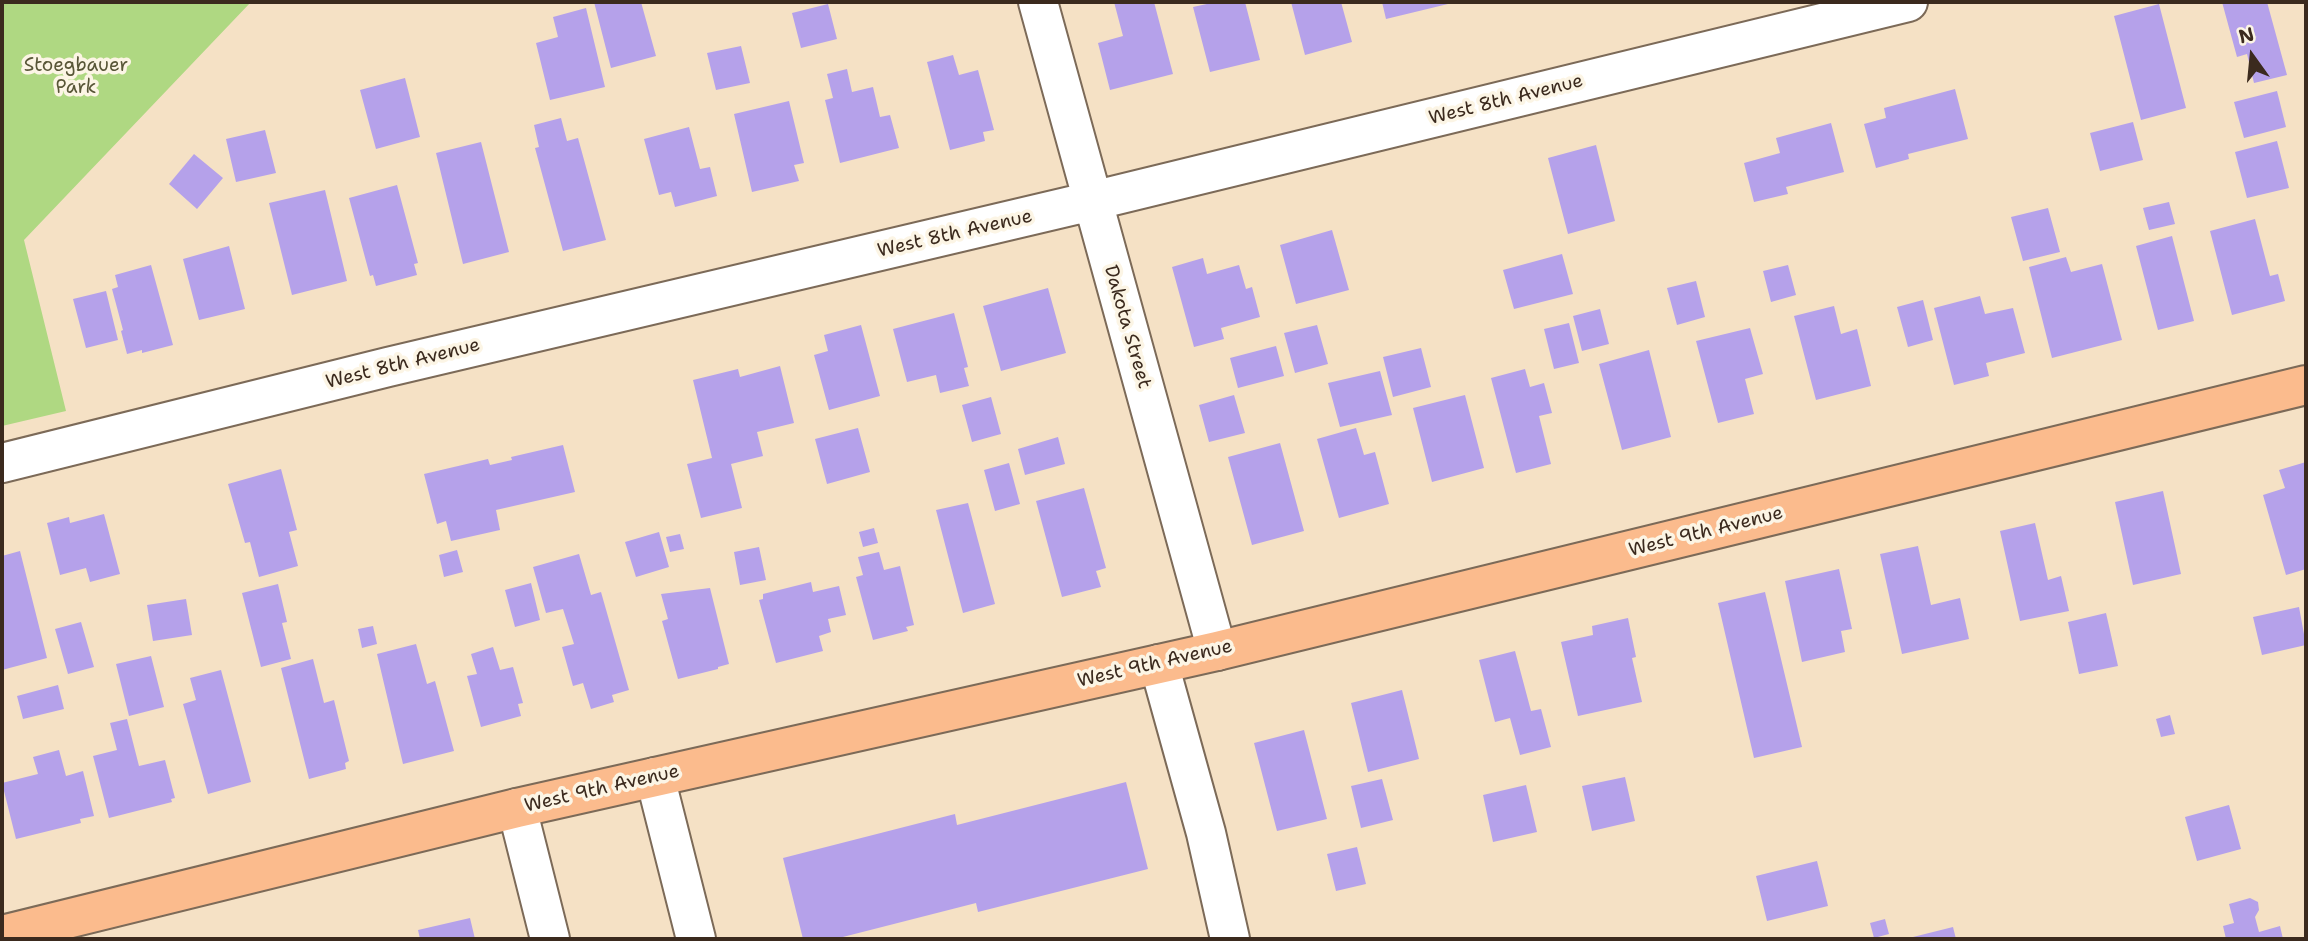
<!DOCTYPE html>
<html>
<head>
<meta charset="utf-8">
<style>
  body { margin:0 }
  #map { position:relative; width:2308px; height:941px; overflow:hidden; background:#f5e1c5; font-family:"Shantell Sans",sans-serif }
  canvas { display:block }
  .frame { position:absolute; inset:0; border:4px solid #3b2a1e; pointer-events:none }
  .north { position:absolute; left:2217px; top:21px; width:70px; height:70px; -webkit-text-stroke:5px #fcf5e5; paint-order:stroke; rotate:345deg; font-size:19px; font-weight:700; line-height:28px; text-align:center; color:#3b2a1e }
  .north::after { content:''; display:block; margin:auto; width:24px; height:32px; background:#3b2a1e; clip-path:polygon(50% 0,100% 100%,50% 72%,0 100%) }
</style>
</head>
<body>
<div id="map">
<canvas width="2308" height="941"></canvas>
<div class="frame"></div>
<div class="north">N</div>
</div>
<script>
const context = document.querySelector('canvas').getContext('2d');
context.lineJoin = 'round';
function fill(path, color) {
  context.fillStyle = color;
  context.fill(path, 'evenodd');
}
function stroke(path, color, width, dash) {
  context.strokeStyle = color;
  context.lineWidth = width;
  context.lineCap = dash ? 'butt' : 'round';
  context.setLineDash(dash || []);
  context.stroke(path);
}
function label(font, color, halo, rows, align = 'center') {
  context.font = font + ' "Shantell Sans",sans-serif';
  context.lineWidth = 7;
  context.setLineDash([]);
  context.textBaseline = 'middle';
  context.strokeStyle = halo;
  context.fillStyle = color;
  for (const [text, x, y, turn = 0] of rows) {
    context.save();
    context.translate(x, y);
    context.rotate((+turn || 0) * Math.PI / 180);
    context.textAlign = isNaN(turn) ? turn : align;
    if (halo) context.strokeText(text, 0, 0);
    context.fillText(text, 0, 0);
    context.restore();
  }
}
const green = new Path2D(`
  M2,2H251L24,240L66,411L2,426Z`);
const building = new Path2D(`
  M594,2H641L656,56L611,68Z
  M1114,2H1154L1173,74L1110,90L1098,43L1123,36Z
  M1216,2H1245L1260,60L1210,72L1193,7Z
  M1291,2H1341L1352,42L1305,55Z
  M1382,2H1448V4L1386,19Z
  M2222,2H2267L2287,75L2254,83L2247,54L2237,57Z
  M828,4L837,39L801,48L792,13Z
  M2159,4L2186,108L2141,120L2114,16Z
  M586,8L605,87L550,100L536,43L558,37L553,17Z
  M741,46L750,83L716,90L707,53Z
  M953,55L959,75L978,70L994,130L983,132L985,141L950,150L927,62Z
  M847,69L852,92L873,87L880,117L890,115L899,148L840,163L825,100L833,98L827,74Z
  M405,78L420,137L376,149L360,90Z
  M1955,89L1968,139L1908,154L1909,159L1876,168L1864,124L1886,118L1884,108Z
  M2277,91L2286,127L2244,138L2234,102Z
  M789,101L804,163L794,165L799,181L752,192L734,114Z
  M561,118L567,141L578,138L606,240L563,251L535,148L539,147L534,125Z
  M2133,122L2143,160L2100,171L2090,133Z
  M1831,123L1844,172L1786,187L1788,194L1754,202L1744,163L1780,153L1776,138Z
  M689,127L700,169L710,167L717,196L675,207L671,192L659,195L644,139Z
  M265,130L276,173L236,182L226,139Z
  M2277,141L2289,188L2247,198L2235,152Z
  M481,142L509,252L463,264L436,153Z
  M1596,145L1615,221L1568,234L1548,158Z
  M194,154L223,178L197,209L169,184Z
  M397,185L418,263L414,264L417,275L376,286L373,275L370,276L349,198Z
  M325,190L347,281L292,295L269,203Z
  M2169,202L2175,224L2149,230L2143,208Z
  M2048,208L2060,252L2023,261L2011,217Z
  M2255,219L2270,276L2278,274L2285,301L2232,315L2210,231Z
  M1332,230L1349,290L1296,304L1280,245Z
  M2172,236L2194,321L2158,330L2136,246Z
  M229,246L245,309L199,320L183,259Z
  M1562,254L1573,294L1514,309L1503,270Z
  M2066,257L2071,272L2102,264L2122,340L2052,358L2029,267Z
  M1203,258L1207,274L1239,265L1246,289L1252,287L1260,317L1221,328L1224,339L1194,347L1172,267Z
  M151,265L173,345L142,353V350L127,354L121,331L123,330L112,289L118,287L115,275Z
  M1788,265L1796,295L1771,302L1763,271Z
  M1696,281L1705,317L1677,325L1667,288Z
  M1048,288L1066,353L1001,371L983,306Z
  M106,291L118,340L86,348L73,299Z
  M1980,296L1985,314L2013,308L2025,353L1986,363L1989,376L1954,385L1934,308Z
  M1923,300L1933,340L1908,347L1897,307Z
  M1834,306L1841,334L1857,329L1871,386L1816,400L1794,316Z
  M1600,309L1609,344L1582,351L1573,316Z
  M954,313L968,367L964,368L969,386L940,393L936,375L907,382L893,329Z
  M1569,323L1579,363L1554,369L1544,329Z
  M861,325L880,396L829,410L814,355L828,351L824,335Z
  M1317,325L1328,364L1295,373L1284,333Z
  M1750,328L1763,374L1745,379L1754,414L1718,423L1696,341Z
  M1276,346L1284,376L1238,388L1230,358Z
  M1421,348L1431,387L1393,397L1383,357Z
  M1649,350L1671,437L1622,450L1599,364Z
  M780,366L794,423L757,432L763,456L731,464L742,508L701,518L687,464L712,458L693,380L738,369L740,377Z
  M1525,369L1530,387L1544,383L1552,413L1539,416L1551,464L1516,473L1491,378Z
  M1380,371L1392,415L1340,427L1328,383Z
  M1234,395L1245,433L1209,442L1199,405Z
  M1465,395L1484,468L1432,482L1413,408Z
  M991,397L1001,434L972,442L962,405Z
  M858,428L870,472L827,484L815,439Z
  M1356,428L1364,455L1375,452L1389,504L1339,518L1317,439Z
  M1058,437L1065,464L1025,475L1018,449Z
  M1280,443L1304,531L1252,545L1228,457Z
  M563,445L575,492L496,510L500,530L451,541L446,521L437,524L424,474L488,459L490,465L512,460L511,457Z
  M2306,462V569L2286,575L2263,495L2285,488L2279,470Z
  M1009,463L1020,504L995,511L984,470Z
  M281,469L297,530L289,532L298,566L259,577L250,542L245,543L228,484Z
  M1084,488L1106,568L1096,571L1101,587L1062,597L1036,501Z
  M2163,491L2181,574L2133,585L2115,502Z
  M968,503L995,604L963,613L936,510Z
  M104,514L120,574L90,582L86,568L60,575L47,523L69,517L70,523Z
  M2035,523L2048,580L2061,576L2069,611L2020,621L2000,531Z
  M874,528L878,543L863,547L859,532Z
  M659,532L669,567L636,577L625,542Z
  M680,534L684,549L670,552L666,537Z
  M1918,546L1931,605L1960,598L1969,639L1902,654L1880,554Z
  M759,547L766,580L740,585L734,552Z
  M457,550L463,572L444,577L439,555Z
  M20,551L47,658L2,670V556Z
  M879,552L884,570L900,566L914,625L906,627L908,631L873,640L856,577L863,575L858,557Z
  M579,554L591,595L601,592L629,690L612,695L614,702L591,709L583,683L573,686L562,647L574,644L563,609L546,613L533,567Z
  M1839,569L1852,629L1841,631L1845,652L1802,662L1785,581Z
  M811,582L813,592L839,586L846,615L828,619L831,632L819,636L823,651L776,663L759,600L763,599V594Z
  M531,583L540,620L515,627L505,590Z
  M278,584L287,622L282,623L291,659L261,667L242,593Z
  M710,588L729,664L718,667V669L678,679L662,621L668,619L661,594Z
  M1765,592L1802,747L1754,758L1718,603Z
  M186,599L192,635L153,641L147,605Z
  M2299,607L2306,645L2262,655L2253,617Z
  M2106,613L2118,666L2079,674L2068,622Z
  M1628,618L1636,657L1632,658L1642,702L1578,716L1561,642L1593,635L1592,626Z
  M81,622L94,667L68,674L55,629Z
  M373,626L377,644L362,648L358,629Z
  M416,644L427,684L435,681L454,751L403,764L377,654Z
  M493,647L500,670L513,667L523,703L518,704L521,716L481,727L467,676L477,674L471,654Z
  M1515,651L1531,711L1541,709L1551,747L1520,755L1510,718L1495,722L1479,660Z
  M151,656L164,707L129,716L116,664Z
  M313,659L324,703L334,700L349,761L345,763L346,769L309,779L281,668Z
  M221,670L251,782L208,794L183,704L196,700L190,678Z
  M58,685L64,709L23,719L17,696Z
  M1402,690L1419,759L1368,772L1351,703Z
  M2170,715L2175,734L2161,737L2156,719Z
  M127,719L139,766L165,760L175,798L171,799L172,802L109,818L93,756L117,750L110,723Z
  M1304,730L1327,819L1277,831L1254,743Z
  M59,750L66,776L83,771L94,816L80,819L81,823L16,839L2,783L38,774L33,757Z
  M1625,777L1635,821L1592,831L1582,786Z
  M1382,779L1393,820L1361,828L1351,786Z
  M1126,782L1148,869L978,912L976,903L835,939H803L783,858L955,814L957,825Z
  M1526,785L1537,832L1493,842L1483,795Z
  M2229,805L2241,849L2197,861L2185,817Z
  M1357,847L1366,884L1336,891L1327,854Z
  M1817,861L1828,906L1767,921L1756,876Z
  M2250,898L2258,902L2259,910L2255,917L2259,932L2280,926L2283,939H2226L2223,926L2234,923L2229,904Z
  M470,918L475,939H420L418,930Z
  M1885,919L1889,934L1874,938L1870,923Z
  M1953,927L1956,939H1910L1909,938Z`);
const minor = new Path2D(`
  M1038,2L1217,651
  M2,463L388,367L1092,201L1908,2
  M1159,664L1206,833L1230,939
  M655,777L696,939
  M517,808L550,939`);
const major = new Path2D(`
  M2,935L517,808L1217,651L2306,385`);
const parkNames = [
  ["Stoegbauer",76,66],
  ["Park",76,88]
];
const streetNames = [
  ["West 8th Avenue",1506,100,-14],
  ["West 8th Avenue",955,234,-13],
  ["Dakota Street",1127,327,74],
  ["West 8th Avenue",403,364,-14],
  ["West 9th Avenue",1706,532,-14],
  ["West 9th Avenue",1155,664,-13],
  ["West 9th Avenue",602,789,-13]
];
fill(green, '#afd882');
fill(building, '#b5a1ea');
stroke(minor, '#7c6a58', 42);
stroke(major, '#7c6a58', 42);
stroke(minor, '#fff', 38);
stroke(major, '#fbbb8d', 38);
label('19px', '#585637', '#fcf5e5', parkNames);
label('19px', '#3b2a1e', '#fcf5e5', streetNames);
</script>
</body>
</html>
